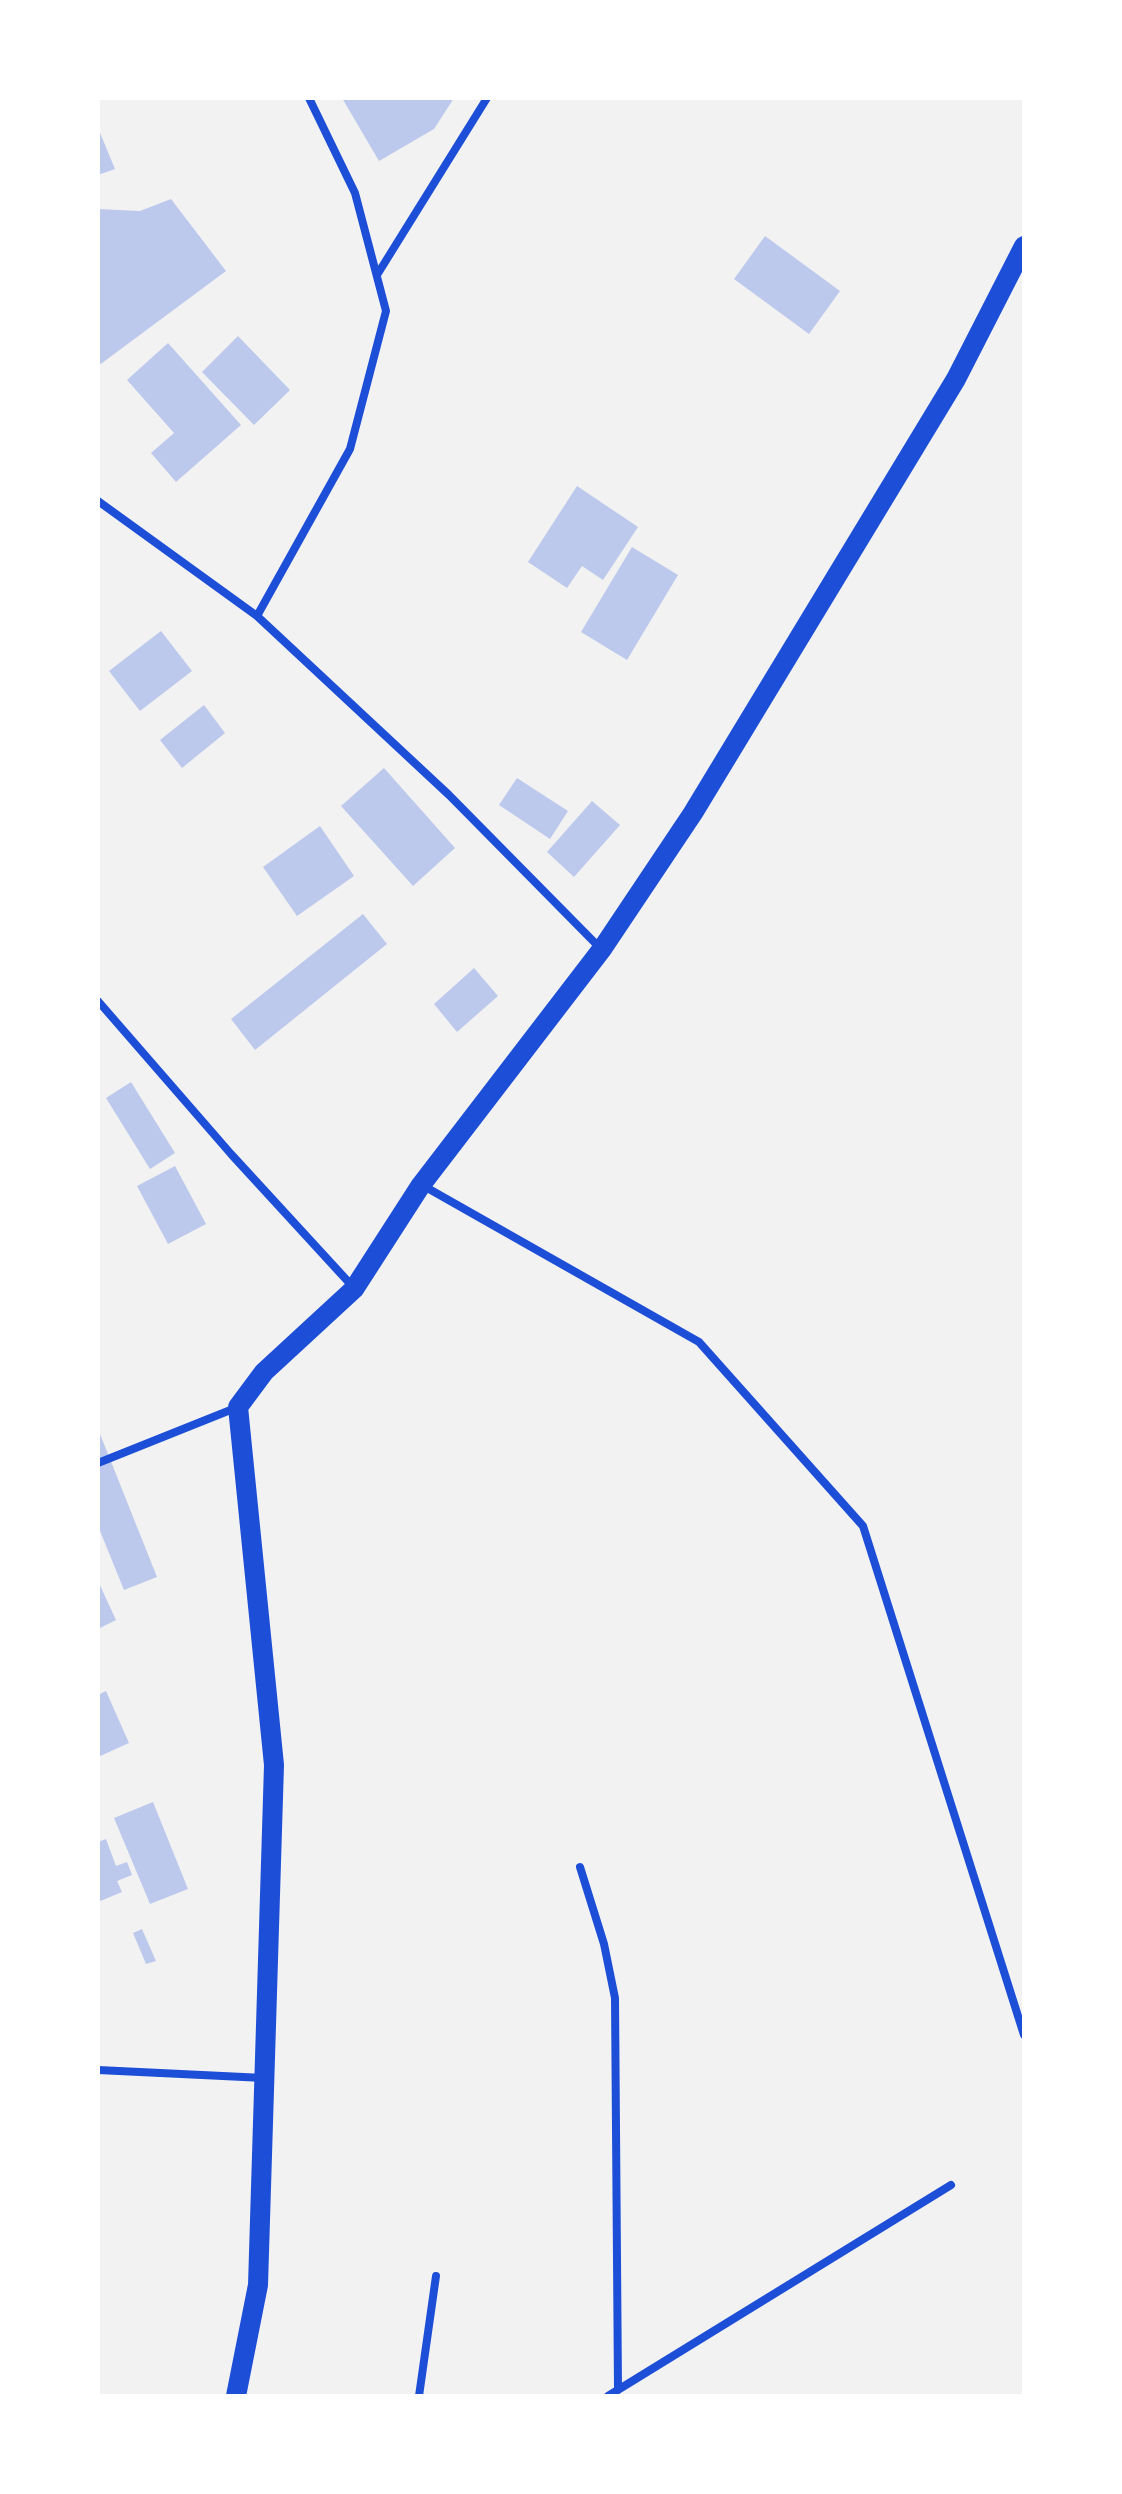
<!DOCTYPE html>
<html>
<head>
<meta charset="utf-8">
<style>
  body { margin:0 }
  #map { position:relative; width:1122px; height:2494px; overflow:hidden; background:#f2f2f2; font-family:Inter,sans-serif }
  canvas { display:block }
  .frame { position:absolute; inset:0; border:100px solid #fff; pointer-events:none }
</style>
</head>
<body>
<div id="map">
<canvas width="1122" height="2494"></canvas>
<div class="frame"></div>
</div>
<script>
const context = document.querySelector('canvas').getContext('2d');
context.lineJoin = 'round';
function fill(path, color) {
  context.fillStyle = color;
  context.fill(path, 'evenodd');
}
function stroke(path, color, width, dash) {
  context.strokeStyle = color;
  context.lineWidth = width;
  context.lineCap = dash ? 'butt' : 'round';
  context.setLineDash(dash || []);
  context.stroke(path);
}
const building = new Path2D(`
  M342,98H454L434,129L379,161Z
  M98,128L115,169L98,175Z
  M171,199L226,271L98,366V209L140,211Z
  M765,236L840,291L809,334L734,279Z
  M238,336L290,390L254,425L202,372Z
  M168,343L241,425L176,482L151,453L174,433L127,380Z
  M577,486L638,527L603,580L582,566L567,588L528,562Z
  M632,547L678,575L627,660L581,632Z
  M161,631L192,671L140,711L109,671Z
  M204,705L225,733L182,768L160,740Z
  M384,768L455,848L413,886L341,806Z
  M517,778L568,811L550,839L499,805Z
  M592,801L620,825L574,877L547,852Z
  M320,826L354,876L297,916L263,867Z
  M363,914L387,944L255,1050L231,1019Z
  M474,968L498,996L457,1032L434,1004Z
  M131,1082L175,1153L150,1169L106,1098Z
  M175,1166L206,1224L168,1244L137,1186Z
  M98,1429L157,1577L124,1590L98,1526Z
  M98,1581L116,1620L98,1629Z
  M106,1691L129,1743L98,1757V1695Z
  M153,1802L188,1889L150,1904L114,1818Z
  M106,1839L116,1866L127,1862L132,1875L117,1881L122,1892L98,1902V1842Z
  M142,1929L156,1961L146,1964L133,1933Z`);
const minor = new Path2D(`
  M377,275L487,98
  M98,501L257,616L449,795L601,949
  M257,616L350,449L386,311L355,193L309,98
  M98,1001L231,1154L354,1288
  M422,1185L699,1342L863,1526L1024,2035
  M98,1463L238,1407
  M580,1867L604,1944L615,1998L618,2389
  M98,2070L264,2078
  M419,2396L436,2276
  M608,2396L951,2185`);
const primary = new Path2D(`
  M236,2396L258,2285L274,1765L238,1407L264,1372L354,1289L421,1185L602,949L693,813L956,379L1024,246`);
fill(building, '#bdc9ec');
stroke(minor, '#1d4ed8', 8);
stroke(primary, '#1d4ed8', 20);
</script>
</body>
</html>
